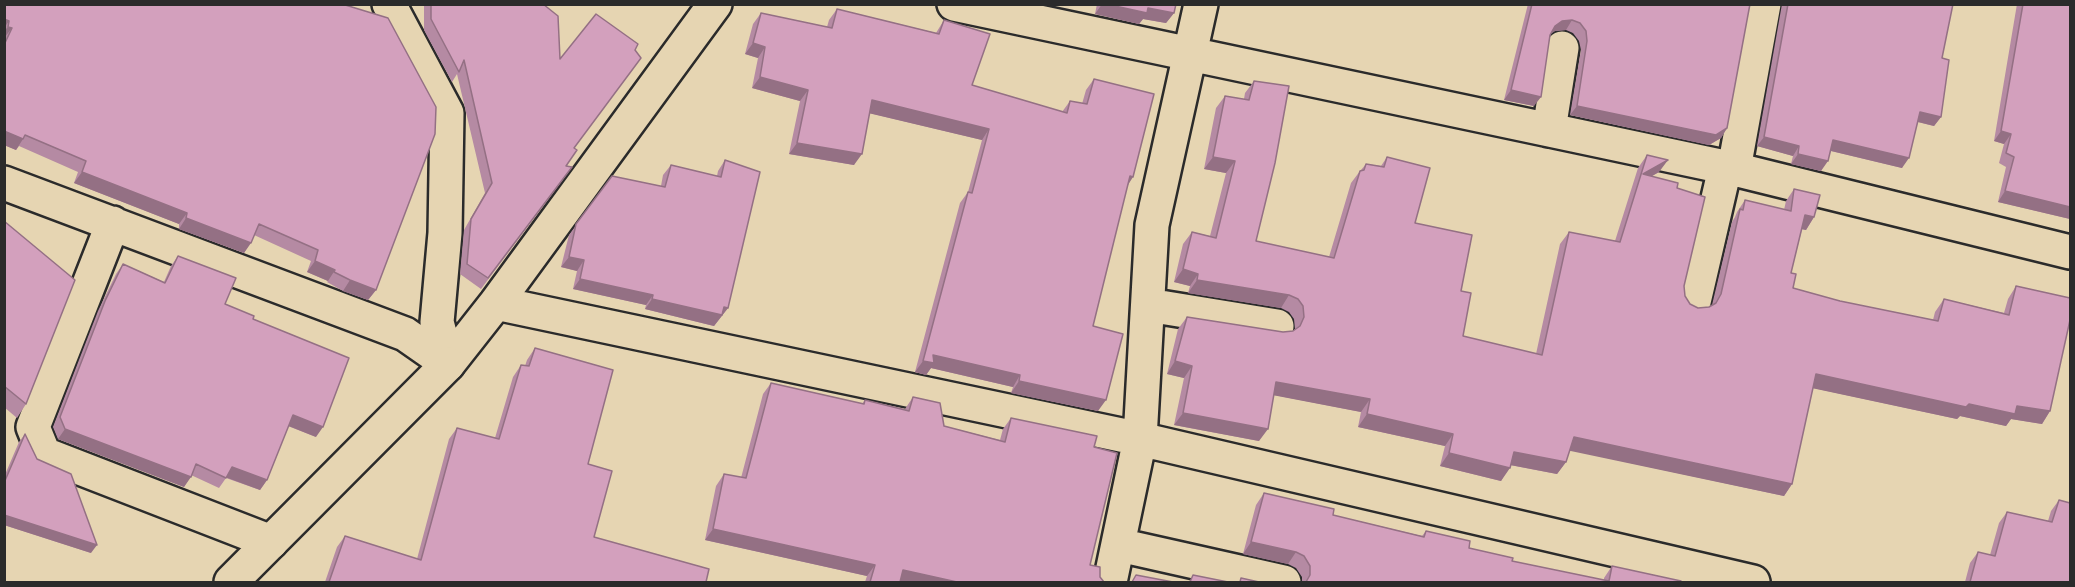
<!DOCTYPE html>
<html>
<head>
<meta charset="utf-8">
<style>
  body { margin:0 }
  #map { position:relative; width:2075px; height:587px; overflow:hidden; background:#e6d5b2; font-family:"Indie Flower",sans-serif }
  canvas { display:block }
  .frame { position:absolute; inset:0; border:6px solid #2b2b2b; pointer-events:none }
</style>
</head>
<body>
<div id="map">
<canvas width="2075" height="587"></canvas>
<div class="frame"></div>
</div>
<script>
const context = document.querySelector('canvas').getContext('2d');
context.lineJoin = 'round';
function stroke(path, color, width, dash) {
  context.strokeStyle = color;
  context.lineWidth = width;
  context.lineCap = dash ? 'butt' : 'round';
  context.setLineDash(dash || []);
  context.stroke(path);
}
function fill(path, color) {
  context.fillStyle = color;
  context.fill(path, 'evenodd');
}
const street = new Path2D(`
  M389,4L447,113L445,233L437,322L448,364
  M954,4L1734,169L2070,252
  M1549,130L1562,48
  M1734,169L1764,4
  M4,183L405,334L448,364
  M113,223L33,427L44,454L271,542
  M1694,302L1725,168
  M496,303L1140,439L1753,582
  M1148,305L1277,326
  M448,364L496,303L715,4
  M1119,545L1284,582
  M1110,582L1140,439L1152,225L1201,4`);
const secondary = new Path2D(`
  M231,582L448,364`);
const wall = new Path2D(`
  M4,4L376,290L368,300L343,291L327,282L328,281L307,272L311,261L254,235L244,253L179,229V224L74,183L78,172L19,146L16,150L4,145Z
  M424,4H543L560,59L574,148L566,166L572,167L481,289L460,274L464,230L485,193L457,74L452,82L424,30Z
  M1097,4H1176L1174,13L1166,23L1143,19L1139,24L1095,14Z
  M1528,4H1750L1727,128L1721,138L1709,145L1570,115L1581,50L1579,41L1573,33L1566,30L1555,31L1551,33L1534,106L1504,100Z
  M1782,4H1953L1942,58L1941,117L1934,126L1918,122L1902,168L1831,151L1821,171L1791,164L1793,156L1757,146Z
  M2017,4H2070V219L1998,202L2006,167L1999,163L2004,144L1994,141Z
  M837,9L936,33L944,20L972,85L1062,112L1070,101L1082,104L1086,90L1094,79L1127,186L1093,326L1098,411L1011,393L1013,387L931,368L926,375L915,372L960,203L968,192L982,140L869,113L854,165L789,154L800,101L752,88L758,58L745,54L753,24L761,13L827,27L829,20Z
  M1254,81L1256,241L1329,257L1351,183L1360,171L1361,170L1366,164L1381,166L1387,157L1415,223L1461,291L1463,336L1536,354L1560,244L1569,232L1615,241L1638,168L1647,155L1659,172L1652,176L1677,188L1685,296L1690,304L1698,308L1709,307L1712,305L1732,222L1735,217L1737,212L1745,200L1784,210L1786,201L1794,189L1814,217L1806,230L1802,229L1791,273L1793,288L1840,301L1933,320L1935,312L1944,299L2004,313L2008,299L2016,286L2050,411L2042,424L2011,419L2006,426L1960,416L1957,419L1813,388L1792,484L1784,496L1570,450L1566,462L1557,474L1510,465L1501,481L1440,466L1445,446L1358,427L1361,412L1274,395L1259,441L1174,425L1184,378L1167,374L1178,329L1187,317L1283,332L1293,331L1295,329L1294,319L1289,312L1281,308L1188,293L1190,286L1174,282L1183,244L1192,232L1210,236L1226,173L1204,169L1216,108L1225,96L1244,99L1245,93Z
  M725,160L728,308L714,326L645,309L646,305L573,289L577,271L561,267L569,235L612,176L661,186L663,175L671,165L717,176L718,171Z
  M4,221L26,404L17,418L4,407Z
  M178,256L225,304L253,319L316,437L288,426L267,480L260,490L226,478L219,488L191,475L184,487L58,439L53,427L98,311L116,274L123,264L164,282L171,266Z
  M535,348L588,464L594,537L706,582H325L337,547L345,536L417,559L449,439L457,428L495,438L513,377L521,365L525,366L527,360Z
  M771,383L862,404L865,400L905,409L913,397L944,426L1000,440L1003,429L1011,418L1094,447L1090,565L1104,582H865L867,576L705,540L716,486L724,474L741,478L763,394Z
  M25,434L37,459L91,553L4,525V477L19,442Z
  M1264,493L1333,515L1422,536L1426,531L1469,548L1512,561L1604,580V578L1612,566L1681,582H1302V577L1296,568L1288,564L1243,554L1256,505Z
  M2059,500L2070,582H1965L1970,563L1978,552L1990,555L1999,523L2007,512L2048,521L2051,511Z`);
const shadedWall = new Path2D(`
  M1102,4L1148,8L1174,13L1166,23L1143,19L1139,24L1095,14Z
  M4,19L9,21L4,28Z
  M1572,20L1566,30L1555,31L1548,36L1555,26L1562,21Z
  M8,27L12,28L4,38V31Z
  M753,43L765,47L758,58L745,54Z
  M760,77L808,90L800,101L752,88Z
  M1511,90L1541,97L1534,106L1504,100Z
  M872,100L989,129L982,140L864,112Z
  M1577,106L1727,128L1721,138L1709,145L1570,115Z
  M1920,112L1941,117L1934,126L1914,121Z
  M4,131L23,139L16,150L4,145Z
  M2001,131L2011,134L2004,144L1994,141Z
  M1764,137L1799,146L1793,156L1757,146Z
  M1833,140L1909,158L1902,168L1827,150Z
  M797,143L862,154L854,165L789,154Z
  M1798,154L1828,161L1821,171L1791,164Z
  M1213,157L1235,161L1226,173L1204,169Z
  M1668,160L1659,172L1638,184L1643,174Z
  M82,172L187,213L179,224L74,183Z
  M1130,176L1133,177L1126,188Z
  M2005,191L2070,207V219L1998,202Z
  M1805,215L1814,217L1806,230L1796,228Z
  M186,218L251,243L244,253L179,229Z
  M569,257L584,260L577,271L561,267Z
  M315,261L335,270L328,281L307,272Z
  M1183,269L1198,274L1190,286L1174,282Z
  M580,279L653,295L646,305L573,289Z
  M350,280L376,290L368,300L343,291Z
  M1197,280L1289,295L1281,308L1188,293Z
  M652,299L724,307L728,308L714,326L645,309Z
  M933,355L1020,375L1013,387L931,368L926,375L915,372L923,361Z
  M1175,361L1192,366L1184,378L1167,374Z
  M1816,374L1969,404L2017,406L2050,411L2042,424L2011,419L2006,426L1960,416L1957,419L1807,387Z
  M1019,381L1106,400L1098,411L1011,393Z
  M1276,382L1370,399L1361,412L1267,394Z
  M1183,413L1268,429L1259,441L1174,425Z
  M1367,414L1453,434L1445,446L1358,427Z
  M293,415L323,427L316,437L286,425Z
  M65,429L191,477L184,487L58,439Z
  M1574,437L1792,484L1784,496L1566,450Z
  M1514,452L1566,462L1557,474L1505,464Z
  M1449,453L1510,468L1501,481L1440,466Z
  M232,467L267,480L260,490L225,477Z
  M4,515L97,545L91,553L4,525Z
  M713,529L875,565L867,576L705,540Z
  M1251,542L1296,552L1288,564L1243,554Z
  M903,570L957,582H900Z`);
const building = new Path2D(`
  M4,4H342L388,18L436,107L435,134L376,290L350,280L334,272L335,270L315,261L318,250L259,224L251,243L186,218L187,213L82,172L86,161L25,135L23,139L4,131V45L12,28L8,27L9,21L4,19Z
  M431,4H543L558,16L560,59L596,14L638,44L635,50L641,58L574,148L577,150L566,166L572,167L488,278L467,264L471,219L492,183L464,60L459,72L431,19Z
  M1106,4H1176L1174,13L1148,8L1147,13Z
  M1532,4H1750L1727,128L1716,135L1577,106L1587,41L1586,31L1580,23L1572,20L1562,21L1555,26L1550,35L1541,97L1511,90Z
  M1788,4H1953L1942,58L1949,60L1941,117L1920,112L1909,158L1833,140L1828,161L1798,154L1799,146L1764,137Z
  M2023,4H2070V207L2005,191L2014,157L2006,153L2011,134L2001,131Z
  M837,9L939,34L944,20L990,34L972,85L1067,113L1070,101L1087,104L1094,79L1154,94L1133,177L1130,176L1093,326L1123,334L1106,400L1019,381L1020,375L933,355L934,363L923,361L968,192L972,193L989,129L872,100L862,154L797,143L808,90L760,77L765,47L753,43L761,13L832,28Z
  M1254,81L1289,86L1275,163L1256,241L1334,258L1360,171L1364,170L1366,164L1384,167L1387,157L1430,168L1415,223L1472,235L1461,291L1471,293L1463,336L1542,355L1569,232L1620,242L1647,155L1668,160L1643,174L1678,183L1677,188L1705,197L1684,286L1685,296L1690,304L1698,308L1709,307L1716,303L1721,294L1740,209L1743,210L1745,200L1791,211L1794,189L1820,195L1814,217L1805,215L1791,273L1796,274L1793,288L1840,301L1938,321L1944,299L2009,315L2016,286L2070,298V320L2050,411L2017,406L2015,414L1969,404L1966,407L1816,374L1792,484L1574,437L1566,462L1514,452L1510,468L1449,453L1453,434L1367,414L1370,399L1276,382L1268,429L1183,413L1192,366L1175,361L1187,317L1283,332L1293,331L1300,326L1304,317L1303,306L1298,299L1289,295L1197,280L1198,274L1183,269L1192,232L1216,238L1235,161L1213,157L1225,96L1249,100Z
  M725,160L760,172L728,308L724,307L722,315L652,299L653,295L580,279L584,260L569,257L576,224L612,176L665,187L671,165L721,177Z
  M4,221L75,280L26,404L4,386Z
  M178,256L236,278L225,304L254,316L253,319L349,358L323,427L293,415L267,480L232,467L226,478L196,464L191,477L65,429L60,417L105,301L123,264L165,283Z
  M535,348L613,370L588,464L612,471L594,537L709,569L706,582H329L345,536L421,560L457,428L499,439L521,365L529,366Z
  M771,383L864,404L865,400L909,411L913,397L940,403L944,426L1005,442L1011,418L1097,436L1094,447L1117,453L1090,565L1100,567V577L1104,582H957L903,570L900,582H870L875,565L713,529L724,474L746,478Z
  M25,434L37,459L71,474L97,545L4,515V483Z
  M1264,493L1334,509L1333,515L1424,537L1426,531L1470,541L1469,548L1513,558L1512,561L1609,581L1612,566L1681,581V582H1306L1310,575V566L1304,556L1296,552L1251,542Z
  M2059,500L2070,503V582H1970L1978,552L1995,556L2007,512L2052,522Z
  M1136,575L1173,582H1132Z
  M1193,575L1228,582H1190Z
  M1241,578L1259,582H1240Z`);
stroke(street, '#2b2b2b', 38);
stroke(secondary, '#2b2b2b', 38);
stroke(street, '#e6d5b2', 33);
stroke(secondary, '#e6d5b2', 33);
fill(wall, '#b58aa3');
fill(shadedWall, '#947084');
fill(building, '#d3a0bd');
stroke(building, '#947084', 1.5);
</script>
</body>
</html>
